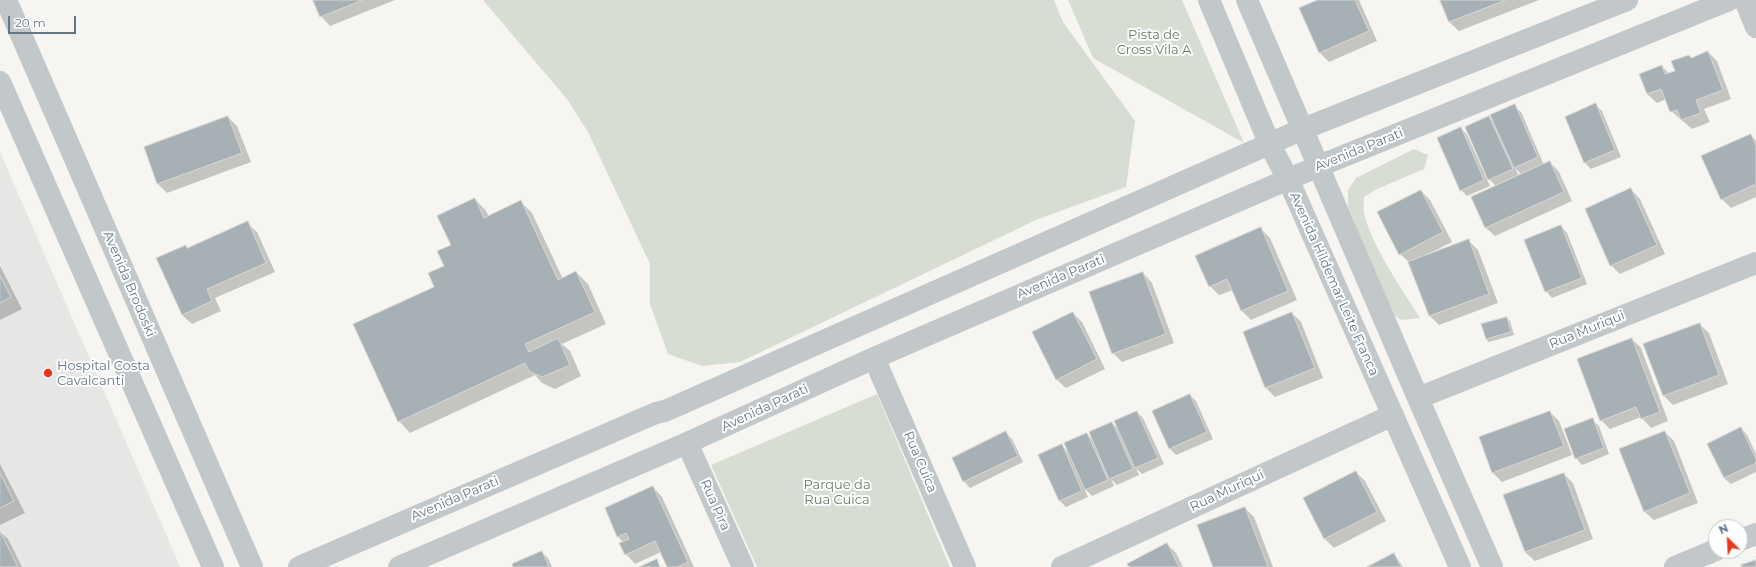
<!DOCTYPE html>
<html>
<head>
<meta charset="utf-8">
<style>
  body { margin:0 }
  #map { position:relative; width:1756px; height:567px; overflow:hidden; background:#f6f5f1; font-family:Montserrat,sans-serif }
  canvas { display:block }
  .north { position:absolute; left:1708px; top:519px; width:40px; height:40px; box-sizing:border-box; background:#fff; border:1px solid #c1c9ce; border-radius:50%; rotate:336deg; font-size:11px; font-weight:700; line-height:16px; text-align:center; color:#637884 }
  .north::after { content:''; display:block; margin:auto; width:14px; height:18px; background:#eb381c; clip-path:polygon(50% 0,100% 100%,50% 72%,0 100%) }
  .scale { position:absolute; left:8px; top:16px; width:68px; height:18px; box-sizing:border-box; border:2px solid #637884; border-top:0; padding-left:5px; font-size:12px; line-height:14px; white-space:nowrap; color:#637884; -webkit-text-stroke:3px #fff; paint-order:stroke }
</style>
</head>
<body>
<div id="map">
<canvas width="1756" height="567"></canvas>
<div class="north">N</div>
<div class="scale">20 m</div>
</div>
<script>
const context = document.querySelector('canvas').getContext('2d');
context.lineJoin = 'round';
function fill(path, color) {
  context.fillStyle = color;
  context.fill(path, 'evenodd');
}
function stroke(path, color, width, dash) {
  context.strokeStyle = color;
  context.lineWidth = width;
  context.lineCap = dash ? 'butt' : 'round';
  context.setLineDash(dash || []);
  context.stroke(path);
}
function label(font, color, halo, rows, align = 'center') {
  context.font = font + ' Montserrat,sans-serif';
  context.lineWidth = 4;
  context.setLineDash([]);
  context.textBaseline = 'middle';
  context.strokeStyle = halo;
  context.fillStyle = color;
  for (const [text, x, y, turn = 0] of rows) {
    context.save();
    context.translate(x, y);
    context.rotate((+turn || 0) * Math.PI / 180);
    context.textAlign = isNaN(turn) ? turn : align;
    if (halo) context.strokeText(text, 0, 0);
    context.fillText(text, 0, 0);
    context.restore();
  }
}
const built = new Path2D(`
  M0,152L179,564L180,567H0Z`);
const green = new Path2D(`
  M483,0H1054L1063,22L1135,121L1126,187L1036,220L740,362L702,366L668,354L650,304V264L588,132L567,99Z
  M1068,0H1182L1244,143L1093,58Z
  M1414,149L1428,155L1424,169L1377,189L1364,197C1364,202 1363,208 1364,213C1370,243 1403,291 1420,318L1402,320L1387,312L1372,265L1348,206V190L1356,178Z
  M877,394L950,567H757L711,465Z`);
const shadow = new Path2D(`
  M315,0H395L330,26L321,16Z
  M1320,0H1359L1377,41L1329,62L1320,53L1301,9Z
  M1441,0H1539L1459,31L1449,22Z
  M1708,52L1717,61L1731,99L1704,109L1710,122L1692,129L1671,111L1666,99L1657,103L1647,94L1662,66L1669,74L1676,71L1689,56L1692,58Z
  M1596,105L1602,111L1621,157L1591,169L1585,163L1566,117Z
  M1514,106L1521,112L1544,165L1550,162L1559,172L1572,201L1495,236L1485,227L1496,186L1489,179V117L1495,123ZM1515,168L1522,175L1519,176Z
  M228,117L237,126L251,162L167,193L158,184L145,147Z
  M1461,128L1467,135L1490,186L1467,196L1461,190Z
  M1751,135L1756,141V197L1731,208L1722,199Z
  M1631,189L1640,199L1665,254L1620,274L1611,265Z
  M1421,191L1430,200L1452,242L1426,255L1427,256L1468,240L1478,250L1498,303L1439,325L1430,316L1410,263L1400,254Z
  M475,199L486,211L489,217L521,202L532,213L563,279L576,272L588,284L606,324L562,344L570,351L581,376L555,389L542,383L535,375L410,433L399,421L435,287L452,246Z
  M247,223L257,232L275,272L215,298L221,311L192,324L182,315L186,246L188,249Z
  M1561,226L1567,233L1587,284L1552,298L1546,291Z
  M1261,229L1270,238L1297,300L1251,320L1242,311L1233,290L1219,295L1210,286Z
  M0,266L22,309L0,320Z
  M1143,273L1152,283L1174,343L1122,362L1113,353Z
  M1073,313L1082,322L1105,369L1066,388L1056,379Z
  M1292,313L1301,322L1323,378L1275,397L1266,388L1244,333Z
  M1507,318L1510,321L1514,335L1489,342L1486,339Z
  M1699,324L1709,333L1728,384L1673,405L1664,396Z
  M1632,339L1641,348L1668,421L1651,428L1641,417L1610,429L1601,420Z
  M1190,395L1196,401L1213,439L1176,455L1170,449L1153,411Z
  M1137,412L1143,418L1164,464L1142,474L1136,468L1139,475L1117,485L1111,479L1114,486L1092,496L1084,488L1088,497L1066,507L1060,501L1039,455L1061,445L1069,453L1087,434L1093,440L1112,423L1118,429Z
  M1550,412L1559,421L1572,455L1502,482L1493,473Z
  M1592,420L1599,426L1609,454L1582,465L1576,458Z
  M1741,428L1747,435L1756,454V472L1731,484L1724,478Z
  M1665,432L1674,441L1698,503L1654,520L1644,511Z
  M1006,433L1012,439L1023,462L970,488L964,481Z
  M0,464L25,513L0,525Z
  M1356,472L1365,481L1386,521L1334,548L1325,539L1305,498Z
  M1564,474L1573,483L1593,539L1535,561L1525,552Z
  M653,487L662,497L694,567H668L661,552L635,564L626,554L623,542L618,537Z
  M1245,508L1254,517L1273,567H1214Z
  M0,532L8,539L22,567H0Z
  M1167,544L1176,553L1183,567H1130Z
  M541,552L548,558L552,567H514Z
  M1394,554L1403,567H1369Z`);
const building = new Path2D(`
  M313,0H363L320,17Z
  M1318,0H1355L1369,31L1319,53L1299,8Z
  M1440,0H1506L1449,22Z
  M1708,51L1723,90L1696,100L1701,113L1681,120L1677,110L1670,112L1661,89L1647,94L1639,74L1662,65L1665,74L1675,71L1671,61L1689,55L1691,58Z
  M1596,103L1615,150L1584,163L1565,117Z
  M1515,104L1538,157L1514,168L1490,115Z
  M228,116L242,153L157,184L144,147Z
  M1489,116L1513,169L1488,180L1465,127Z
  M1461,127L1484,180L1460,191L1437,138Z
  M1751,134L1756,146V184L1721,200L1701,156Z
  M1550,161L1564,192L1485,228L1471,197Z
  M1631,188L1657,245L1610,266L1585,209Z
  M1421,190L1443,232L1399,255L1377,212Z
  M475,198L484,218L521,200L558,280L576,271L595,312L525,344L529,352L558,338L570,365L542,377L529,371L525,363L398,422L353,324L434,287L428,273L444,266L437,251L451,245L437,216Z
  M248,221L266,263L207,289L212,301L182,315L156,258L186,245L187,248Z
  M1561,225L1582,278L1545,292L1524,240Z
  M1261,227L1288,291L1241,311L1227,279L1209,287L1195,256Z
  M1469,239L1489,294L1429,316L1408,262Z
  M1143,272L1166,334L1112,354L1089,292Z
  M0,276L11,297L0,303Z
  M1073,312L1097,359L1056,380L1032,332Z
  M1292,312L1315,368L1265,388L1243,332Z
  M1507,317L1511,332L1486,339L1481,324Z
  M1700,323L1719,375L1663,396L1643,344Z
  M1632,338L1660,412L1641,419L1636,407L1600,421L1577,359Z
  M1190,394L1207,432L1169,449L1152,411Z
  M1137,411L1158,458L1135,468L1114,421Z
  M1550,411L1564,446L1492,473L1479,437Z
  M1593,418L1604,448L1575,459L1564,429Z
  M1112,422L1133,469L1109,479L1089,432Z
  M1741,427L1756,459V463L1724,478L1707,444Z
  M1006,431L1018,456L963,482L952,458Z
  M1665,431L1690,493L1644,512L1619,449Z
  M1087,433L1108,480L1085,490L1064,443Z
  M1062,444L1082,491L1059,501L1038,455Z
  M1356,471L1377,512L1324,539L1303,498Z
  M0,473L14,501L0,508Z
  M1564,473L1585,530L1525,552L1503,495Z
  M653,486L688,562L677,567H667L655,541L625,555L619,543L629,539L626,533L617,537L605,508Z
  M1245,507L1268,567H1213L1197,525Z
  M0,531L18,567H0Z
  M1167,543L1179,567H1129L1127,564Z
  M542,551L549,567H513L512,564Z
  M1394,553L1401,567H1367Z
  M657,559L660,567H639Z
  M1756,560V567H1742L1741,565Z`);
const minor = new Path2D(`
  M6,0L252,567
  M1209,0L1270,145L1288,179L1460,567
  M1247,0L1418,398L1492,567
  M1745,0L1756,27
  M0,82L213,567
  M874,358L965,567
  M1418,398L1756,263
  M687,443L743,567
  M1740,540L1756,534
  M299,567L656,413L665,411L1303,129L1627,0
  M399,567L687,443L874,358L1319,166L1729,0
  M1062,567L1393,415
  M1675,567L1716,550`);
const markers = [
  [48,373,5,"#eb381c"]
];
const parkNames = [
  ["Pista de",1154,35],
  ["Cross Vila A",1154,50],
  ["Parque da",837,485],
  ["Rua Cuica",837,500]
];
const streetNames = [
  ["Avenida Parati",1359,150,-22],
  ["Avenida Parati",1061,277,-23],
  ["Avenida Brodoski",129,284,67],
  ["Avenida Hildemar Leite Franca",1334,284,66],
  ["Rua Muriqui",1587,330,-22],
  ["Avenida Parati",765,408,-25],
  ["Rua Cuica",920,462,67],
  ["Rua Muriqui",1227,491,-25],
  ["Avenida Parati",455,499,-23],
  ["Rua Pira",715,505,66]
];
const poiNames = [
  ["Hospital Costa",57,366],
  ["Cavalcanti",57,381]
];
fill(built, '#e6e7e5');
fill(green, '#d7ddd2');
fill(shadow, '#0003');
fill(building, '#a7b1b5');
stroke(building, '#d7d6d4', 1);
stroke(minor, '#c2c7c9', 22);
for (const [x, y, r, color] of markers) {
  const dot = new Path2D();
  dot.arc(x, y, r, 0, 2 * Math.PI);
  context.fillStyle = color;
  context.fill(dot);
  stroke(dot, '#fff', 1.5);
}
label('13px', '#697b62', '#fff', parkNames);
label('13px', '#637884', '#fff', streetNames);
label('13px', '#637884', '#fff', poiNames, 'left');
</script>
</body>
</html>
